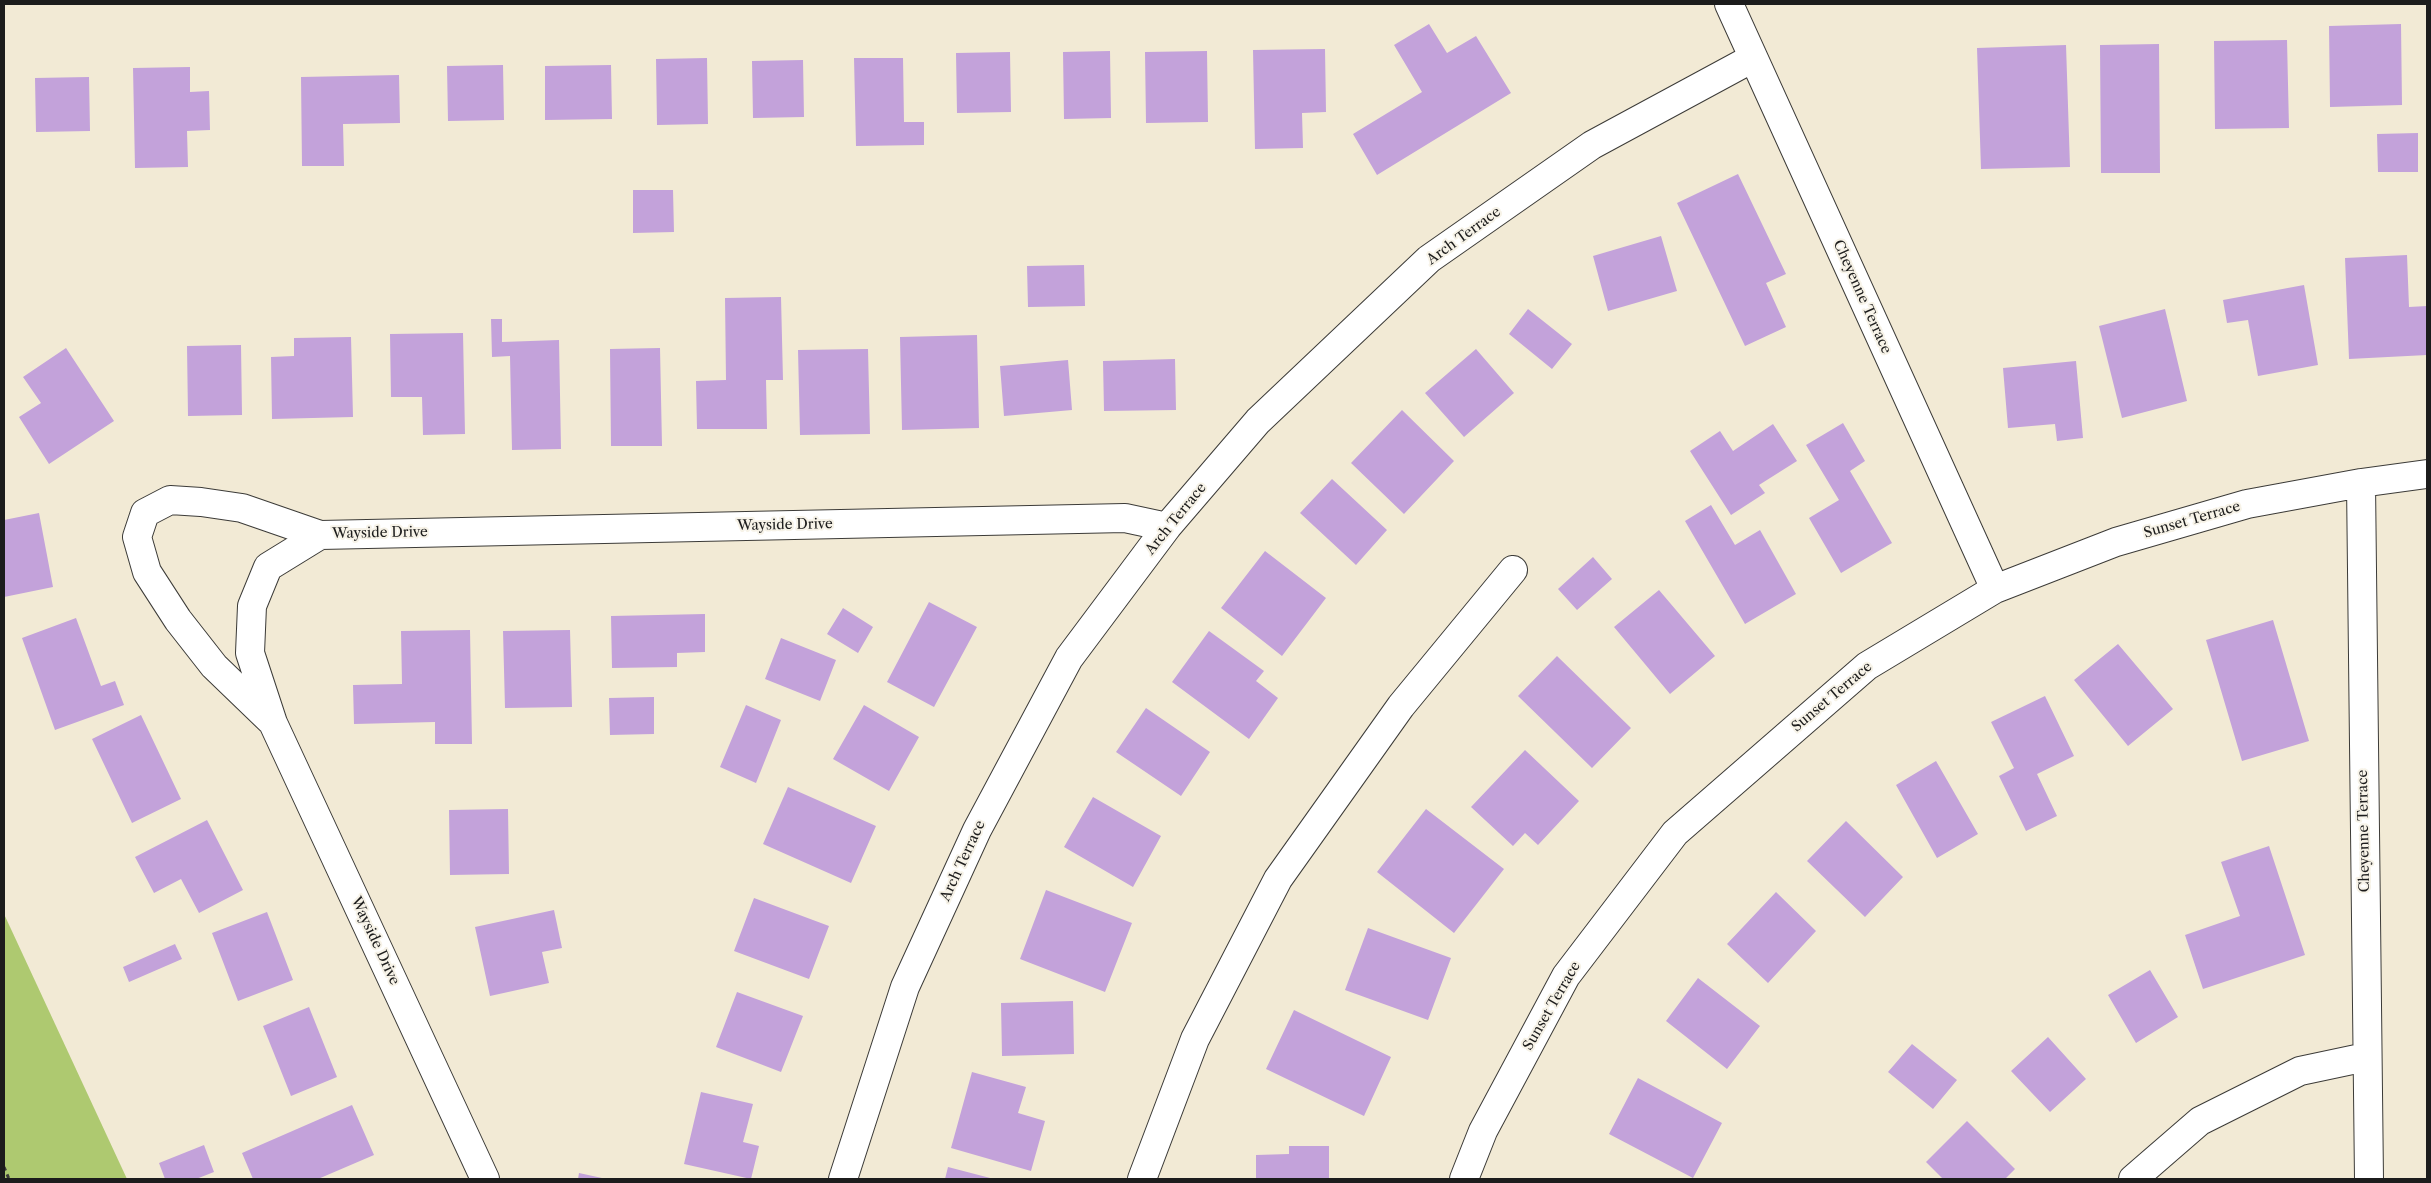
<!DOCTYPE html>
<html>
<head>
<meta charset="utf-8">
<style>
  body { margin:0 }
  #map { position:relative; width:2431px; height:1183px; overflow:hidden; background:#f2ead5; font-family:"Libre Caslon Text",serif }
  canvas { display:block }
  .frame { position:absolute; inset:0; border:5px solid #1c1c1c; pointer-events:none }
</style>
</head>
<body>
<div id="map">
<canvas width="2431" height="1183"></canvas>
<div class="frame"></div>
</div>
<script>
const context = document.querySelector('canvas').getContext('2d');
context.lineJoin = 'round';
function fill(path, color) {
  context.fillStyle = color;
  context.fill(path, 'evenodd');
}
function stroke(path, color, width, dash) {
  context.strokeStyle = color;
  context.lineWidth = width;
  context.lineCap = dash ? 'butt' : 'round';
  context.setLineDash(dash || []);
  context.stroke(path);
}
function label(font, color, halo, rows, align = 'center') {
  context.font = font + ' "Libre Caslon Text",serif';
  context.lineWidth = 4;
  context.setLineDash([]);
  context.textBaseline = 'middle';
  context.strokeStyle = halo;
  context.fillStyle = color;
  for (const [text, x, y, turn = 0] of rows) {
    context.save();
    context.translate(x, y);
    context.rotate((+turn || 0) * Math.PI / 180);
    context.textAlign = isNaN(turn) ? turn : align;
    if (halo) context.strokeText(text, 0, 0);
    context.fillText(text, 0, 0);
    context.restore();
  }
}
const green = new Path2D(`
  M4,914L127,1179H4Z`);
const building = new Path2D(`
  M1429,24L1447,53L1476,36L1511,93L1377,175L1353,134L1422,92L1394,45Z
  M2401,24L2402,105L2330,107L2329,26Z
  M2287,40L2289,128L2215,129L2214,41Z
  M2159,44L2160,173H2101L2100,45Z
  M2066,45L2070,167L1981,169L1977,48Z
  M1325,49L1326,112L1302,113L1303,148L1255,149L1253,50Z
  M1110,51L1111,118L1064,119L1063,52Z
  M1207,51L1208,122L1146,123L1145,52Z
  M1010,52L1011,112L957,113L956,53Z
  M707,58L708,124L657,125L656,59Z
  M854,58H903L904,122H924V145L856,146Z
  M803,60L804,117L753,118L752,61Z
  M503,65L504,120L448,121L447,66Z
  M611,65L612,119L545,120V66Z
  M190,67V92L209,91L210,130L187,131L188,167L135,168L133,68Z
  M399,75L400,123L343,124L344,166H302L301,77Z
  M89,77L90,131L36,132L35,78Z
  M2418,133V172H2378L2377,134Z
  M1738,174L1786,274L1766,283L1786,327L1745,346L1677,203Z
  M633,190H673L674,232L633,233Z
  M1661,236L1677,291L1608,311L1593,256Z
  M2407,255L2409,307L2427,306V355L2349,359L2345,258Z
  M1084,265L1085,306L1028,307L1027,266Z
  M2304,285L2318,365L2258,376L2248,320L2227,323L2223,300Z
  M781,297L783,380H766L767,429H697L696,381L726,380L725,298Z
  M1528,309L1572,344L1552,369L1509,334Z
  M2165,309L2187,401L2122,418L2099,326Z
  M491,319H502V342L559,340L561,449L512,450L510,356L492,357Z
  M463,333L465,434L423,435L422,397H391L390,334Z
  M977,335L979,428L902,430L900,337Z
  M351,337L353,417L272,419L271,357L294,356V338Z
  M241,345L242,415L188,416L187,346Z
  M66,348L114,421L49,464L19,417L41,403L23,377Z
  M660,348L662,446H611L610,349Z
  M868,349L870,434L800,435L798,350Z
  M1476,349L1514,393L1464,437L1425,393Z
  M1175,359L1176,410L1104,411L1103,361Z
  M1068,360L1072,410L1004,416L1000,366Z
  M2076,361L2083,438L2057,441L2055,424L2008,428L2003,368Z
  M1402,410L1454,461L1404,514L1351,463Z
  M1843,423L1865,461L1850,471L1892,543L1841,573L1809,518L1839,500L1806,445Z
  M1773,424L1797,461L1759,485L1765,493L1731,515L1690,451L1720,431L1733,451Z
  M1332,479L1387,530L1356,565L1300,513Z
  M1711,505L1735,545L1760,530L1796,594L1745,624L1685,521Z
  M39,513L53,587L4,597V520Z
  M1265,551L1326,598L1282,656L1221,608Z
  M1593,557L1612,579L1577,610L1558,589Z
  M1659,590L1715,656L1670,694L1614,627Z
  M929,602L977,627L934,707L887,682Z
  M843,608L873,627L858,653L827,634Z
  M705,614V652L677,653V667L612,668L611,616Z
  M76,618L101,686L115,681L124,705L55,730L22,638Z
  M2273,620L2309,741L2242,761L2206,640Z
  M470,630L472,744H435V722L354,724L353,685L402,684L401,631Z
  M570,630L572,707L505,708L503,631Z
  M1209,631L1264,671L1256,681L1278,698L1249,739L1172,682Z
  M781,638L836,660L820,701L765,679Z
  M2118,644L2173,709L2128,746L2074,680Z
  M1557,656L1631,728L1592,768L1518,696Z
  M2045,696L2074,756L2037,774L2057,816L2026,831L1999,776L2014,768L1991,722Z
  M654,697V734L610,735L609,698Z
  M746,705L781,720L756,783L720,767Z
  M864,705L919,737L889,791L833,759Z
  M1146,708L1210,752L1181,796L1116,752Z
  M141,715L181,799L132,823L92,739Z
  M1525,750L1579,801L1538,845L1525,833L1513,846L1471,807Z
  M1936,761L1978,834L1937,858L1896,785Z
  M788,787L876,826L851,883L763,844Z
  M1093,797L1161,836L1133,887L1064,847Z
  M508,809L509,874L450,875L449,810Z
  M1426,809L1504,869L1454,933L1377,872Z
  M207,820L243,890L199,913L181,879L154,893L135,857Z
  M1846,821L1903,877L1865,917L1807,861Z
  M2269,846L2305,955L2203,989L2185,935L2240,916L2221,862Z
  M1046,890L1132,923L1105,992L1020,959Z
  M1776,892L1816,931L1768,983L1727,944Z
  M754,898L829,926L809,979L734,951Z
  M554,910L562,948L542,952L549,983L490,996L475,927Z
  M267,912L293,980L238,1001L212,933Z
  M1368,928L1451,958L1428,1020L1345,990Z
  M175,944L182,959L129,982L123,967Z
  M2150,970L2178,1017L2136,1043L2108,995Z
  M1698,978L1760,1026L1727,1069L1666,1021Z
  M737,992L803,1016L781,1072L716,1047Z
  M1073,1001L1074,1054L1002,1056L1001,1003Z
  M309,1007L337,1077L291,1096L263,1026Z
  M1294,1010L1391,1057L1364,1116L1266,1069Z
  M2048,1037L2086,1079L2050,1112L2011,1071Z
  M1912,1044L1957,1080L1933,1109L1888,1072Z
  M972,1072L1026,1087L1018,1113L1045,1121L1031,1171L951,1148Z
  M1638,1078L1722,1123L1693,1178L1609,1134Z
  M701,1092L753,1104L743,1142L759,1146L751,1179L684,1164Z
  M352,1105L374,1155L318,1179H253L242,1153Z
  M1967,1121L2015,1169L2005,1179H1943L1926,1162Z
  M204,1145L214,1172L196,1179H165L159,1163Z
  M1289,1146H1329V1179H1256V1155L1289,1154Z
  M948,1167L994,1179H945Z
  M579,1173L602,1178V1179H578Z`);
const path = new Path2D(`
  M4,1167L9,1179`);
const minor = new Path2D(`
  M1729,4L1995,589
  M2361,483L2369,1179
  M270,720L214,666L178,620L147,572L137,537L145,513L170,500L201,502L242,508L320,535
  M485,1179L273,723L250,653L252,606L268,567L320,535L1125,518L1167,527
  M843,1179L905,987L977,830L1069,658L1167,527L1258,421L1429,259L1592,145L1753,58
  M1142,1179L1195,1039L1278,879L1401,706L1513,570
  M1464,1179L1483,1131L1566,976L1675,833L1867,666L1995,589L2116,542L2247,504L2361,483L2427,474
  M2133,1179L2200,1121L2300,1071L2366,1057`);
const streetNames = [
  ["Arch Terrace",1464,236,-36],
  ["Cheyenne Terrace",1862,297,66],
  ["Arch Terrace",1176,519,-51],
  ["Sunset Terrace",2192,520,-16],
  ["Wayside Drive",785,525,-1],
  ["Wayside Drive",380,533,-1],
  ["Sunset Terrace",1832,697,-40],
  ["Cheyenne Terrace",2364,831,-91],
  ["Arch Terrace",963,861,-65],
  ["Wayside Drive",375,941,65],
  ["Sunset Terrace",1552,1006,-60]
];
fill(green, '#aec970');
fill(building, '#c3a2da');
stroke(minor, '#3c3b38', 30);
stroke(path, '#3c3b38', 3, [4, 4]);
stroke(minor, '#fff', 28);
label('14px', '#1c1c1c', '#f7f3e8', streetNames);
</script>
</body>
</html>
